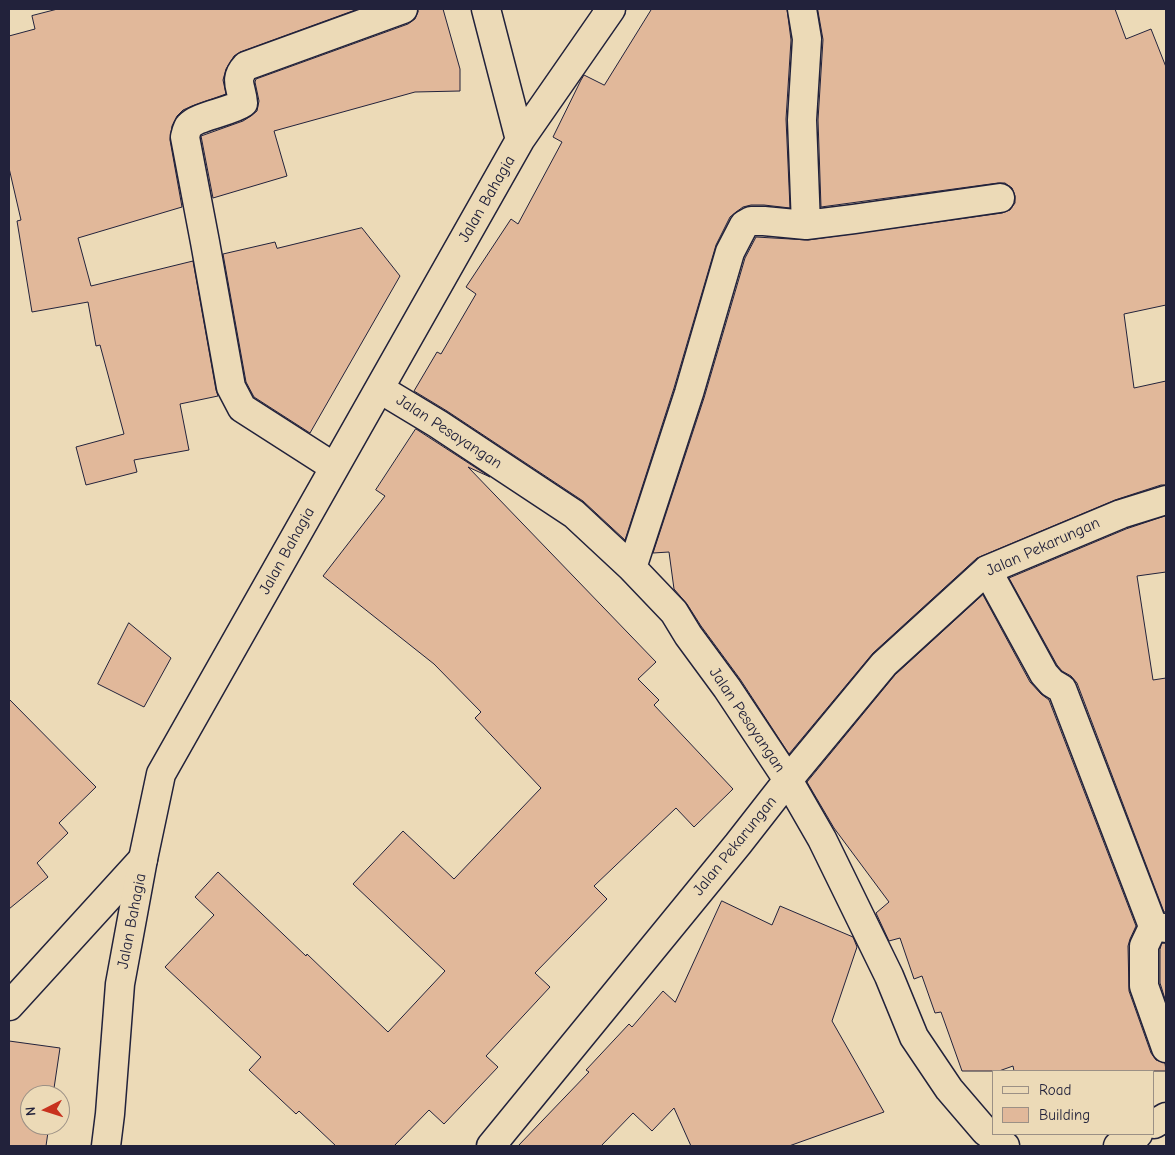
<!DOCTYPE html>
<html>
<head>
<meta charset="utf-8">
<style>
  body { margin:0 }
  #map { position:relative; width:1175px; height:1155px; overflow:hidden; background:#ecdab7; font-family:"Comic Neue",sans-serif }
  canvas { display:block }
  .frame { position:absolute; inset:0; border:10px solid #22223b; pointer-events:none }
  .legend { position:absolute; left:992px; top:1070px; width:162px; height:65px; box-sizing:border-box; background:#ecdab7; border:1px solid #9b9085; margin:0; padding:6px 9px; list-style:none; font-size:15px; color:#22223b }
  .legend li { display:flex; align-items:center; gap:10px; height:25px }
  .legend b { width:25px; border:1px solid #9b9085 }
  .north { position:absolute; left:20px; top:1085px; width:50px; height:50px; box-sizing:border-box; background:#ecdab7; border:1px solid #9b9085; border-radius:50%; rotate:265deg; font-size:14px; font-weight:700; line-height:20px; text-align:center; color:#22223b }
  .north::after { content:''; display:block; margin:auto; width:18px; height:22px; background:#c8321e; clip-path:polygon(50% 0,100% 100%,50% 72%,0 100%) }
</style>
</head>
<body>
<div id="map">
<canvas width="1175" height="1155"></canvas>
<div class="frame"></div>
<ul class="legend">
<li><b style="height:6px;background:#ecdab7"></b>Road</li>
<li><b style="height:14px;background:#e1b89a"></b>Building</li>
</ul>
<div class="north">N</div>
</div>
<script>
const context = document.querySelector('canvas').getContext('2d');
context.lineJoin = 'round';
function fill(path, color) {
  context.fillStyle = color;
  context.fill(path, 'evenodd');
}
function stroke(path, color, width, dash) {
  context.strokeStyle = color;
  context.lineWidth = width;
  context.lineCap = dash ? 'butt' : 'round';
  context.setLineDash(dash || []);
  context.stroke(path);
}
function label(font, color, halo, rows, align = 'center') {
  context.font = font + ' "Comic Neue",sans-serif';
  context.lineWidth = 4.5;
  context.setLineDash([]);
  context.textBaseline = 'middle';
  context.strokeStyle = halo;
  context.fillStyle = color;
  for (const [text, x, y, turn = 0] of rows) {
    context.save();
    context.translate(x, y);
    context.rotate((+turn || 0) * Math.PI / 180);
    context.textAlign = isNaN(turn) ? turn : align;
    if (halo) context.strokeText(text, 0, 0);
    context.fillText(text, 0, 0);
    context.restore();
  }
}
const building = new Path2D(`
  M58,9H358L240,52L234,56L226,69L223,80L226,94L192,106L183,110L177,116L172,126L170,140L182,207L78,238L91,286L193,261L216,390L218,396L180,404L189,450L134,460L137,472L86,485L76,447L124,434L100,345L96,346L88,302L32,312L17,221L21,220L9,168V36L35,29L32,16Z
  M418,9H443L460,69V91L415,92L274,131L287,176L213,198L201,136L243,121L251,116L257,111L259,101L255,82L256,79L408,24L415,19L418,12Z
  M652,9H787L791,40L786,119L790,208L764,205H751L743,207L736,212L730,217L716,245L674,388L625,540L583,501L447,411L414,391L437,352L441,354L476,294L466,287L511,219L518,224L562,142L553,137L581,80L584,75L604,85Z
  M818,9H1115L1126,39L1151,29L1166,67V305L1124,314L1134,388L1166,381V485H1161L1115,500L977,558L873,653L789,754L740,679L701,626L687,604L674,589L669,552L653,553L704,398L745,258L756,237L808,240L1002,213L1010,210L1015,203V196L1012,188L1005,183H998L821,207L818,120L823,40Z
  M362,228L400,276L310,433L254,397L246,382L223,254L275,242L277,248Z
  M416,429L490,477L468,467L656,662L638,679L659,700L654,705L733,789L694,827L676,808L594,886L607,899L535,973L550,987L486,1056L498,1067L444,1124L429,1110L394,1146H336L299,1111L296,1114L249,1070L261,1057L165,967L214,915L195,897L218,872L306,956L307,954L388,1032L445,971L353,884L403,831L454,879L541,788L475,718L481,712L434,664L323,576L385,496L376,490Z
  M1166,516V572L1137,576L1153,680L1166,678V912H1164L1077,683L1071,676L1062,671L1057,665L1009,578L1126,529Z
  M983,595L1030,682L1041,694L1049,700L1136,926L1130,939L1128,946L1129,991L1151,1053L1156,1060L1165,1063L1166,1071H1014L1013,1066L999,1071H962L941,1012L935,1013L922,976L914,979L900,938L889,941L876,913L889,902L834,828L807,782L895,675Z
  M129,623L171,658L144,707L98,684Z
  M9,699L96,787L59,823L68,833L37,863L48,877L9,909Z
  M722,901L772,925L780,906L853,937L857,947L832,1021L884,1112L789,1146H691L674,1108L652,1131L633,1113L601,1146H518L589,1072L586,1070L629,1024L632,1027L663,991L675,1002Z
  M1162,943H1166V1002L1160,983V950Z
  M9,1041L60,1048L53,1095H30V1125H49L46,1146H9Z`);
const minor = new Path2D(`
  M802,9L807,39L802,120L806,225L854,219L1000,198
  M380,389L438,424L574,514L632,568L674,612L688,635L727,688L788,780L822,839L889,976L914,1037L949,1089L985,1131L1005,1146
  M334,467L242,408L231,387L205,242L185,137C186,133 187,128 189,126C197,116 230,112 243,103C242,87 233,80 246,66L403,9
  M632,568L689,393L730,252L744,225L751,221H764L806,225
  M987,570L1044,674L1052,683L1062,689L1151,921C1155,926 1159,928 1166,928
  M1154,925L1144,946V986L1166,1048
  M9,1006L143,859
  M1154,1124L1166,1117
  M491,1146L738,844L788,780L884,664L987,570L1121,514L1166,500
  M1118,1146L1138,1134`);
const major = new Path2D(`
  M486,9L520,140
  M106,1146L110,1114L120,984L143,859L161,774L520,140L611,9`);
const streetNames = [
  ["Jalan Bahagia",487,199,-60],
  ["Jalan Pesayangan",449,432,33],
  ["Jalan Pekarungan",1043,547,-24],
  ["Jalan Bahagia",287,551,-61],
  ["Jalan Pesayangan",747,720,56],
  ["Jalan Pekarungan",735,846,-51],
  ["Jalan Bahagia",132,921,-79]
];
fill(building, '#e1b89a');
stroke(building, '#22223b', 1);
stroke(minor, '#22223b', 31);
stroke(major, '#22223b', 31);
stroke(minor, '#ecdab7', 28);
stroke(major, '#ecdab7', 28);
label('16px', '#22223b', '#ecdab7', streetNames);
</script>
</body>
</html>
